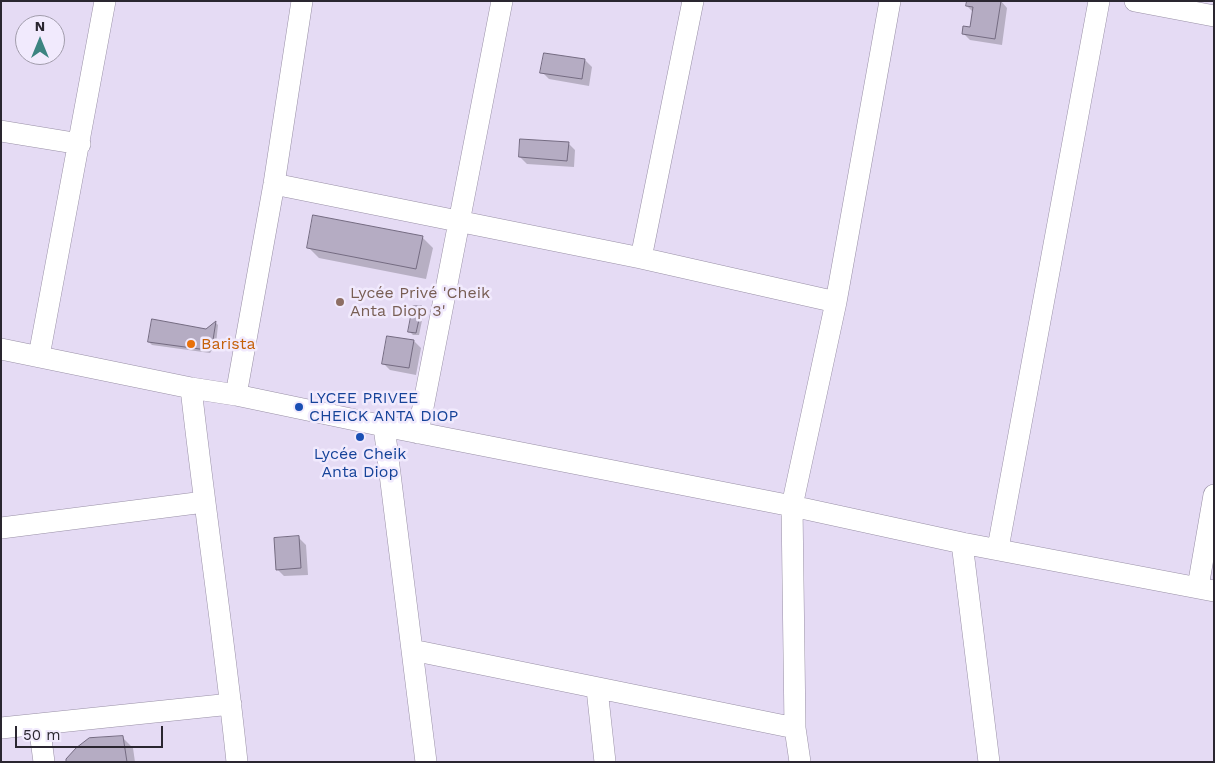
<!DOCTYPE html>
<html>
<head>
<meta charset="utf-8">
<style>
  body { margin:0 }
  #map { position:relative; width:1215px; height:763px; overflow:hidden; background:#e5dbf4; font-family:"Work Sans",sans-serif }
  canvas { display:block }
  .frame { position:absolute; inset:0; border:2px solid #2a2630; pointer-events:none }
  .north { position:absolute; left:15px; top:15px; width:50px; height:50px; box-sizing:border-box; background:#f1eafd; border:1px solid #a19cab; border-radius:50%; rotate:0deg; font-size:14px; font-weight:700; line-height:20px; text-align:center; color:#2a2630 }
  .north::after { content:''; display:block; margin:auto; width:18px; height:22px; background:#3c8481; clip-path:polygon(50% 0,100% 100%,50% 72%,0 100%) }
  .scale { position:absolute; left:15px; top:726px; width:148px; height:22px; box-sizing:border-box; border:2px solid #2a2630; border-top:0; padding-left:6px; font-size:15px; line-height:18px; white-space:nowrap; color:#2a2630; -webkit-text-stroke:4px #f1eafd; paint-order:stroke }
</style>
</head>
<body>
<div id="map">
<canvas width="1215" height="763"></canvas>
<div class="frame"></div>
<div class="north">N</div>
<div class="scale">50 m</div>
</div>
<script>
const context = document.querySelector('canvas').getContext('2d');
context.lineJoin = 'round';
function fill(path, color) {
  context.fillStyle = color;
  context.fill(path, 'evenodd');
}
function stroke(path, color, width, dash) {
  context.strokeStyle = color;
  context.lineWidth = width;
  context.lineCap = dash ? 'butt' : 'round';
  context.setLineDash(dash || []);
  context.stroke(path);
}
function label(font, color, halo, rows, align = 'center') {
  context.font = font + ' "Work Sans",sans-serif';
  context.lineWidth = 5;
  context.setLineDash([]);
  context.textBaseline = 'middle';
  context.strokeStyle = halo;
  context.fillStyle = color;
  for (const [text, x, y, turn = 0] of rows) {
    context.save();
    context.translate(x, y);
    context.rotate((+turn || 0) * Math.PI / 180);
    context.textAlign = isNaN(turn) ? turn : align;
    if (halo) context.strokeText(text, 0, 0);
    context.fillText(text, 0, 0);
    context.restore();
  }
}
const shadow = new Path2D(`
  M1001,1L1007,8L1002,45L970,40L963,33L971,28L973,12L967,6Z
  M545,54L585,60L592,67L589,86L549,79L542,72Z
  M568,143L575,150L574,167L527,164L520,157Z
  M422,237L433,248L426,279L319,258L308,247Z
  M421,308L424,311L419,335H413L410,332Z
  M216,323L218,325L216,344L210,353L152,345L149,342L206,331Z
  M414,341L421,348L416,375L390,370L383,363Z
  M299,538L306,545L308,575L284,576L277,569Z
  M122,737L133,748L135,762H67Z`);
const building = new Path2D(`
  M967,1H1001L995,39L962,34L963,26L970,27L973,7L966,6Z
  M544,53L585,59L582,79L540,73Z
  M520,139L569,142L567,161L519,157Z
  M313,215L423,236L416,269L307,248Z
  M413,306H422L416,333L408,332Z
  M152,319L206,329L216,321L213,340L207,350L148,342Z
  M387,336L414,340L409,368L382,364Z
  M299,536L301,568L276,570L274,538Z
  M123,736L127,762H66V759L76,748L89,738Z`);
const street = new Path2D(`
  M1135,1L1214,16
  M1,131L80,144
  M274,184L641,258L836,302
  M641,258L693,1
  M1,349L191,388L236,395L384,426L792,506L962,543L1214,591
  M39,356L105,1
  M191,388C205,513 224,637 237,762
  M236,395L274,184L302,1
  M384,426L426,762
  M418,433L502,1
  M1,528L204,502
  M962,543L989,762
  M998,548L1099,1
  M1198,587L1214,495
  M412,650L795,728
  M597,689L605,762
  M39,724L44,762
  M1,728L231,704
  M800,762L795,728L792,506L836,302L890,1`);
const markers = [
  [340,302,5,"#8d6e63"],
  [191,344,5,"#e8710a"],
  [299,407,5,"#1a4fb4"],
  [360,437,5,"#1a4fb4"]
];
const educationNames = [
  ["Lycée Privé 'Cheik",350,293],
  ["Anta Diop 3'",350,311]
];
const foodNames = [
  ["Barista",201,344]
];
const transitNames = [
  ["LYCEE PRIVEE",309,398],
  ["CHEICK ANTA DIOP",309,416],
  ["Lycée Cheik",360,454,"center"],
  ["Anta Diop",360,472,"center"]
];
fill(shadow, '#0003');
fill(building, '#b5acc3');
stroke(building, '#746b81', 1);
stroke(street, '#9990a6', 22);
stroke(street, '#fff', 21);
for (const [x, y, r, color] of markers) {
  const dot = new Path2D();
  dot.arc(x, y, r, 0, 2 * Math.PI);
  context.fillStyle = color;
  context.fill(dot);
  stroke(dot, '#f1eafd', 2);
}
label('16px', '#785e54', '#f1eafd', educationNames, 'left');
label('16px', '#c56008', '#f1eafd', foodNames, 'left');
label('16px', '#164399', '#f1eafd', transitNames, 'left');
</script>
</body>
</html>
